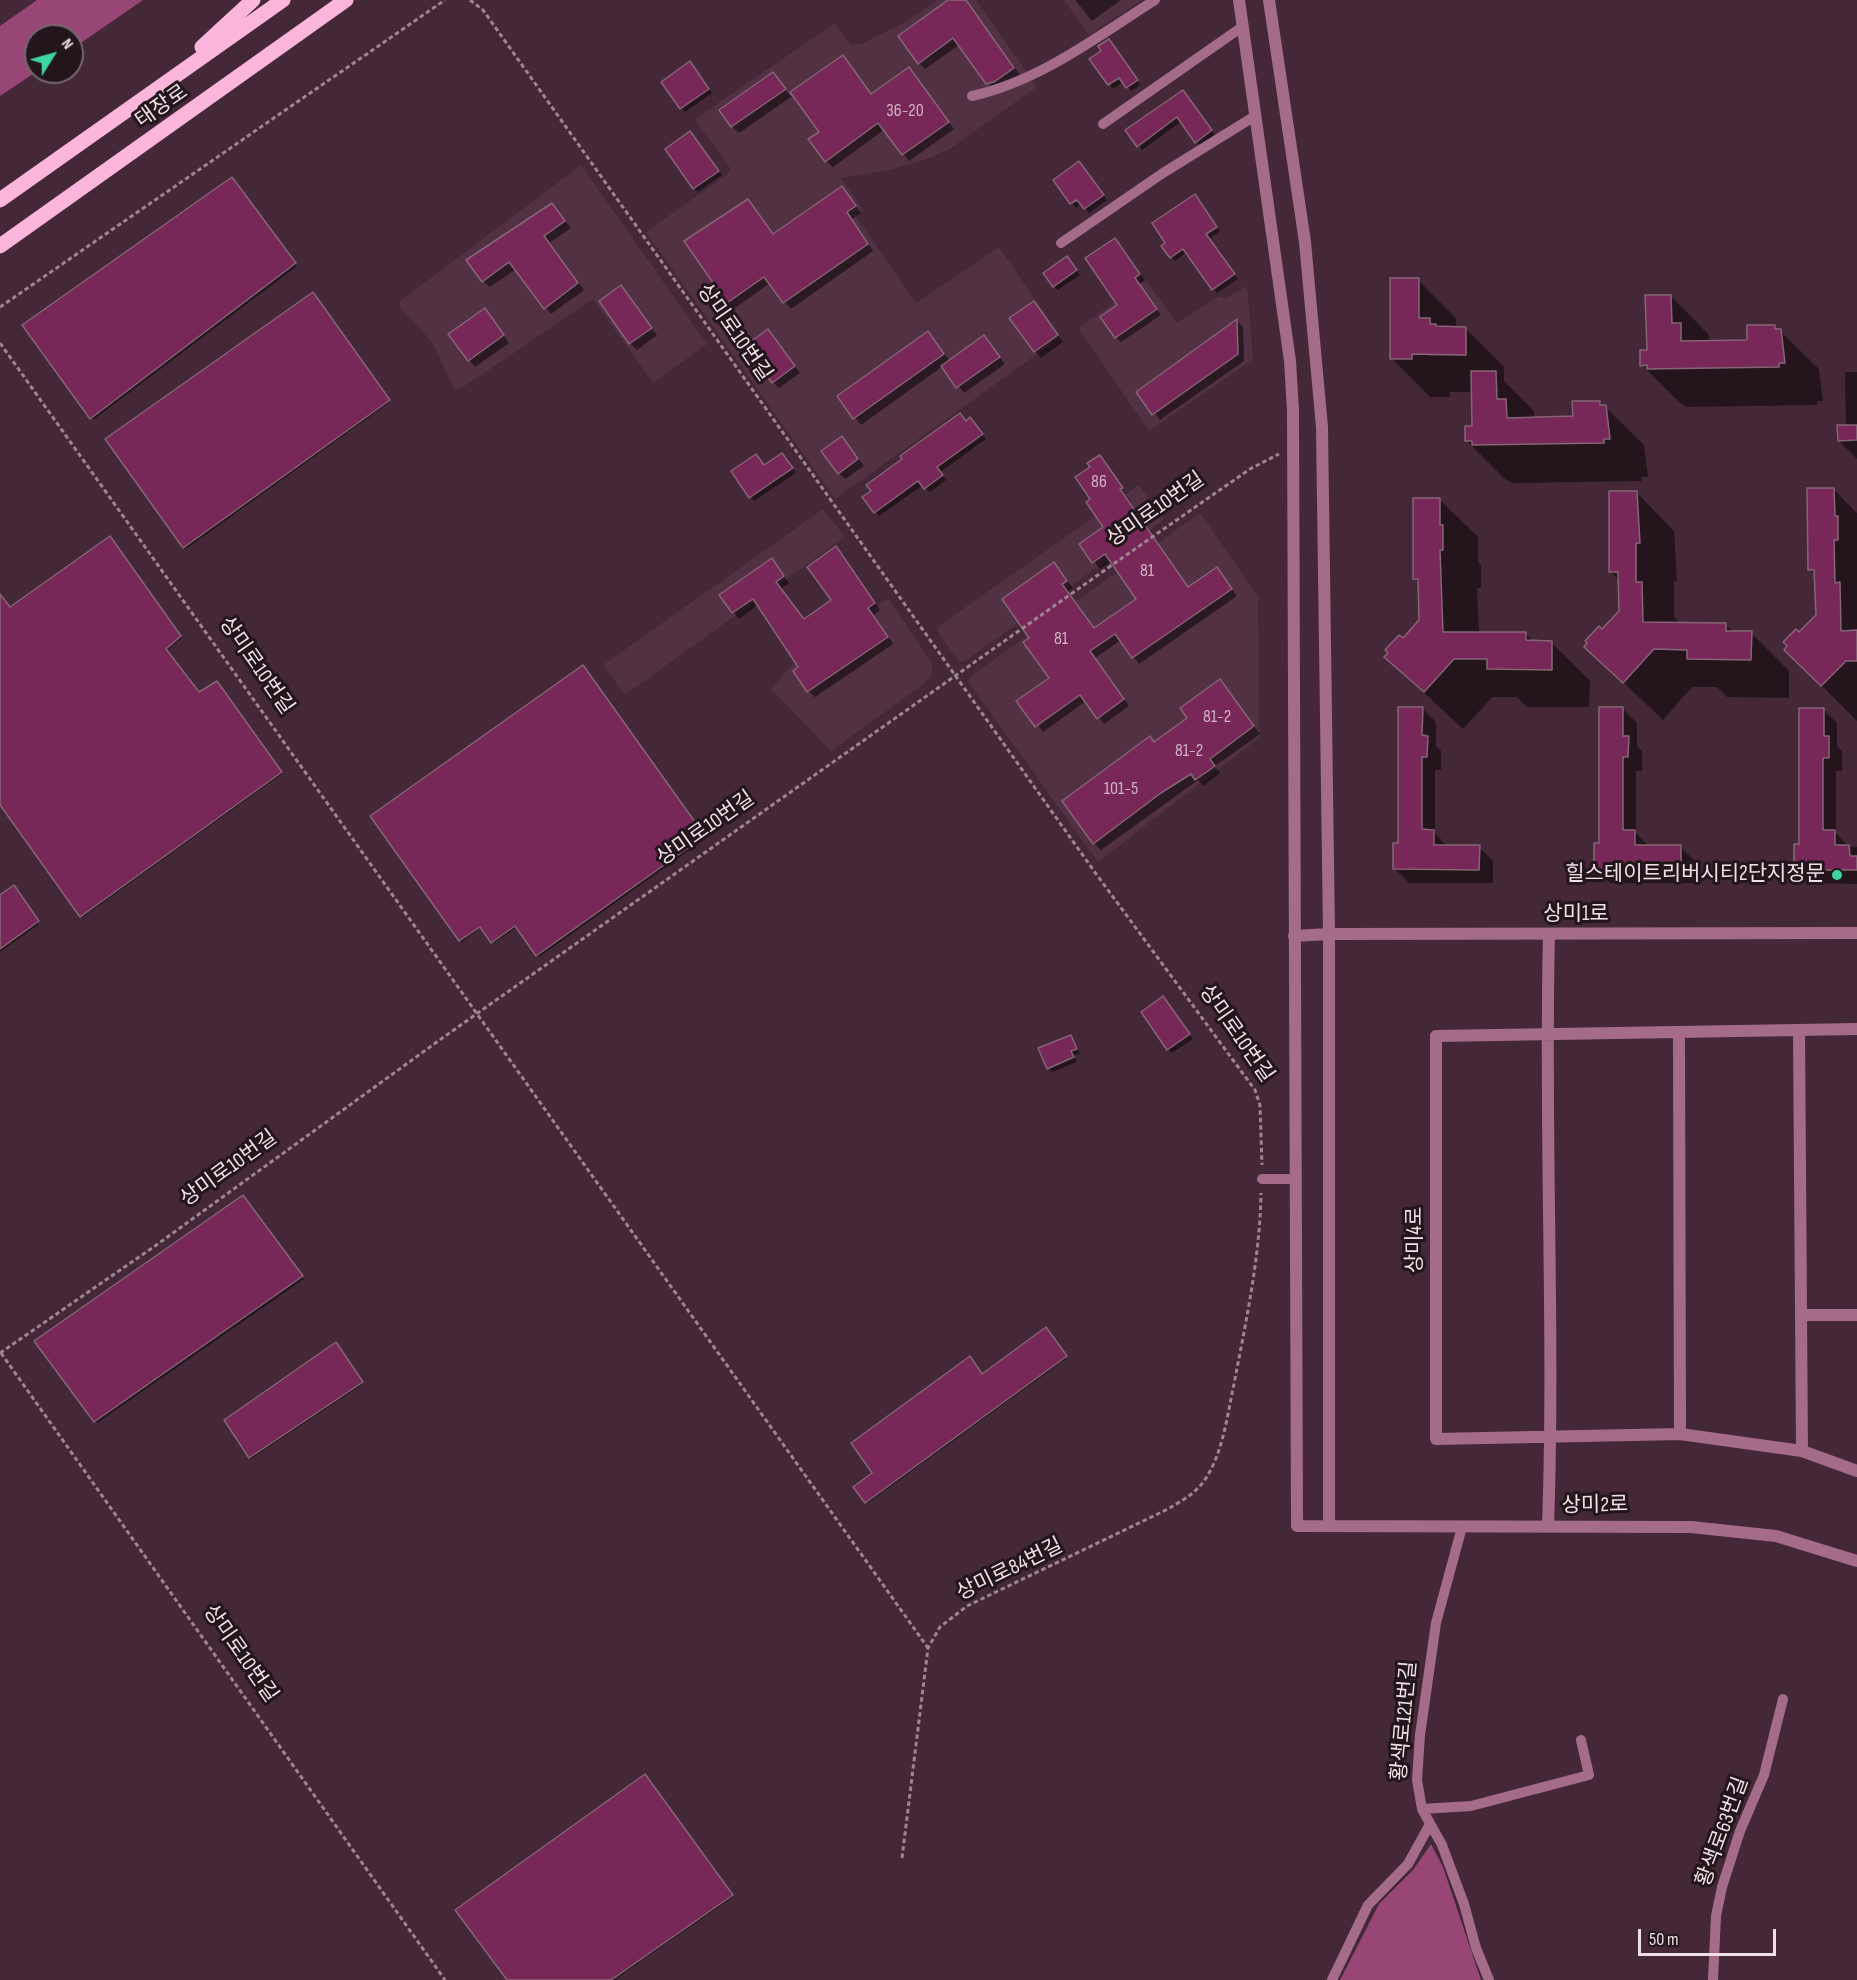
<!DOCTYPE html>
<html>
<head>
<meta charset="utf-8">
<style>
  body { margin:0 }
  #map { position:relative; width:1857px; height:1980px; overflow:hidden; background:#442837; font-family:"Sofia Sans Condensed",sans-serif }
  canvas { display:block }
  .north { position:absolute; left:24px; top:24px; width:60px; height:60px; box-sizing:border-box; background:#22161c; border:2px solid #75666e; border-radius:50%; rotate:53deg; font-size:16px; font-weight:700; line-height:24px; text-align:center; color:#f1dfe8 }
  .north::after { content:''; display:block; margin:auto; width:21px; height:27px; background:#3ed4a3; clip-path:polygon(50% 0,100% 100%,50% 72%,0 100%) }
  .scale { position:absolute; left:1638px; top:1929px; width:138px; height:27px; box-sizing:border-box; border:3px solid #f1dfe8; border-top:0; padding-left:8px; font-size:18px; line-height:21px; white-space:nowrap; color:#f1dfe8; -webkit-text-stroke:4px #22161c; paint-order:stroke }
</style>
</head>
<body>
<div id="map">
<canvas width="1857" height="1980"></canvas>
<div class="north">N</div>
<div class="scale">50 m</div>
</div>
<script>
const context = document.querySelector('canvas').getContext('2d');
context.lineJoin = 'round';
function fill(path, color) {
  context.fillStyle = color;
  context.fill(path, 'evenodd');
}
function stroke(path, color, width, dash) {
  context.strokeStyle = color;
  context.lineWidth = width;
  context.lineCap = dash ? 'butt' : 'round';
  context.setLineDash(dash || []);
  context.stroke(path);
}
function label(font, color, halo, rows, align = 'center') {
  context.font = font + ' "Sofia Sans Condensed","Noto Sans KR",sans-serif';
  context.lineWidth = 6;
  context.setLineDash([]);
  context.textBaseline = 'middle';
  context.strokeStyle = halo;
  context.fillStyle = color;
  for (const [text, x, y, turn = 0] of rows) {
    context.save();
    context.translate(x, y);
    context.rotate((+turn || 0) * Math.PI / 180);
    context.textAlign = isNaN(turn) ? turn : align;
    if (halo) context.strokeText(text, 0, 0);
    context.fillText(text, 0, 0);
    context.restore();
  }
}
const built = new Path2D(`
  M937,0H976L1037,87L951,148L928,159L884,171L841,178L863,210L856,216L916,303L999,247L1061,337L835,499L646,232L729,173L730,168L695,119L835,23L851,45L863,43L904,23Z
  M1064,0H1142L1089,35Z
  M581,165L707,344L653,383L593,299L480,376L458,390L454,388L432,342L399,306L400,301Z
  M1146,280L1177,323L1219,296L1225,299L1247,286L1253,359L1149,431L1078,328Z
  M1139,485L1164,520L965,661H959L937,631L939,626Z
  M823,509L845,537L625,695L603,665Z
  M1200,513L1258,596L1259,738L1098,862L969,683L971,676Z
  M888,598L928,657L933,666L931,676L925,683L831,751L771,689L791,666Z`);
const forest = new Path2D(`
  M37,0H143L72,49V36H36V72L0,96V26Z
  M1431,1844L1443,1867L1481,1980H1340L1379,1904L1413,1870Z`);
const shadow = new Path2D(`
  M951,0H966L1020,75L994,90L959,45L925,69L919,63Z
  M1075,0H1121L1092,21Z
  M1113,45L1140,85L1131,91L1123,82L1113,89L1092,59Z
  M843,57L872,95L909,69L954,129L909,161L885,129L833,167L826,161L821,132Z
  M694,67L712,93L685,112L663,82Z
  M773,74L791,97L739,133L732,126Z
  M1187,96L1215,135L1200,146L1182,121L1142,150L1127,131Z
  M694,137L722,175L698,192L694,188Z
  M1079,163L1107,200L1089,213L1082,203L1076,208L1055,180Z
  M234,181L297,266L93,420L25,325Z
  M848,195L861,213L852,219L873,251L791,309L770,283L735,308L728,302L748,201L774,235Z
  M1199,200L1220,231L1209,239L1238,279L1217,293L1187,252L1175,261L1171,257Z
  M552,205L571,228L549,243L584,290L551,314L516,269L490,287L483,281Z
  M1115,240L1145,280L1139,284L1161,315L1121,342L1116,337L1119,305Z
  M1071,262L1080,275L1058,290L1054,286Z
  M1418,280L1456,318V328H1465L1504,367V381L1534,411V418H1574L1600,402L1644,445L1648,477H1641L1642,481L1512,483L1505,479L1467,441L1473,427L1472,392H1450V397H1430L1391,358ZM1428,353H1463V356H1428Z
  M621,287L657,335L637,350L630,343Z
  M314,295L390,402L186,549L107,440Z
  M1671,296L1709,335V342H1749L1775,326L1819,369L1823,401H1817V405L1687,407L1680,403L1642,365Z
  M1034,303L1063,342L1041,358L1035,351Z
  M491,317L509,343L475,367L450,335Z
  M1237,321L1243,327L1244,361L1160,420L1139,392Z
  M768,331L800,373L779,388L773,382Z
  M928,333L950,361L984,337L1005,364L964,393L943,366L861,425L839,397Z
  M1845,372H1857V459L1839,441L1846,427Z
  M966,422L974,423L986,439L940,472L946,480L930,492L923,485L879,516L864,497Z
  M842,438L864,466L845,479L839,473Z
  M1100,457L1189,588L1217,569L1237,596L1139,664L1121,640L1095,658L1129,706L1104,724L1086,701L1043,732L1019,701L1051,678L1031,638L1054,564L1073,588L1068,591L1095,629L1138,599L1112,561L1100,569L1081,544L1105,528L1092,499V467Z
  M786,459L796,473L754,501L733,472L765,467Z
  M1834,490L1857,513V721L1786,650L1817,616L1816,576L1809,569Z
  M1636,492L1674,531L1677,581H1674V616L1680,624H1725L1734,633H1751L1789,671V698L1727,697L1717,687H1692L1663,720L1586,647L1620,612L1619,580L1611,572Z
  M1439,499L1478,537V562L1481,565V588H1477L1479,633L1526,634L1534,642H1551L1590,681L1589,707H1527L1517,697H1492L1463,729L1386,657L1420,621V584L1414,578Z
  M112,540L182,638L166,651L199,694L218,685L282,774L83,917L0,804V595L10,609Z
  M836,548L880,610L874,615L893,644L815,697L808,691L800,667L758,605L739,619L721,595L771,560L789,583L781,589L804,620L833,601Z
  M585,669L705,839L539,957L517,927L494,943L482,927L462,942L372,816Z
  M1220,681L1260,734L1215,766L1220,773L1203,786L1198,780L1101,850L1094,843L1155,743L1189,718Z
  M1422,708L1436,722V746L1441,751V770H1435V833L1447,846L1479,847L1493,861V883H1409L1395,869Z
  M1623,709L1637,723V746L1642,751V771H1636V833L1648,845L1680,846L1694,860V883H1610L1596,869Z
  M1823,709L1837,723V746L1842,751V771H1836V833L1849,847H1857V884L1810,883L1796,870Z
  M15,889L39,924L0,952V897Z
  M1167,1002L1193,1039L1172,1053L1168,1049Z
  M1071,1036L1080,1053L1074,1055L1077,1062L1052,1072L1048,1068Z
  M245,1198L304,1279L97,1423L36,1342Z
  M1047,1331L1067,1358L868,1503L856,1488L982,1375Z
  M337,1345L363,1384L252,1458L250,1457Z
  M646,1778L733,1897L614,1980H509Z`);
const building = new Path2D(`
  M948,0H966L1014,68L994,82L986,84L953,38L918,64L898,36Z
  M1109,39L1138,80L1126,88L1119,78L1108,85L1089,59L1101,51L1098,46Z
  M843,55L871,94L909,67L949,122L902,155L878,123L825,162L808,139L819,132L790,92Z
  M690,61L709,89L680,109L661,82Z
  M773,72L786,89L731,127L719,110Z
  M1183,90L1212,130L1195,143L1177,117L1137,147L1125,130Z
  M690,131L719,171L693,189L665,149Z
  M1079,161L1104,195L1084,209L1077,200L1070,204L1053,180Z
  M232,177L296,263L90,419L22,325Z
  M842,186L856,206L847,212L868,244L783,303L764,277L727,303L684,241L748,199L773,234Z
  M1195,194L1217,227L1206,234L1235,274L1212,290L1183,249L1170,258L1161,246L1165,243L1152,223Z
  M552,203L565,221L544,236L578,283L544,309L509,262L482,282L466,260Z
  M1115,238L1140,274L1135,278L1157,309L1115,338L1100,317L1117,305L1085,258Z
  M1067,256L1077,270L1053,287L1043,273Z
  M1390,278H1419V318H1430V324H1436V326L1466,327V355L1412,354V359H1390Z
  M621,285L652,328L629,344L599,301Z
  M313,292L390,400L183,548L105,439Z
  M1645,295H1671L1672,323H1681V341L1747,340V325H1775V329H1781L1785,363H1779V367L1647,369V365L1640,366V350H1647Z
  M1034,301L1058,335L1034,352L1009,318Z
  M485,308L504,335L468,361L448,334Z
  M1237,319L1238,354L1152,415L1136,392Z
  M768,329L795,366L772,383L745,346Z
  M928,331L944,354L853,419L837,396Z
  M984,335L1000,357L956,388L941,366Z
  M1471,371H1496L1497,399H1506L1507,418L1573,416L1572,401H1600V405H1606L1610,439H1604V443L1472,445V441H1465V426H1472Z
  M960,413L966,421L970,417L983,434L937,467L943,475L924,489L918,481L874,513L862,497L871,491L866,485L902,459L900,456Z
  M1837,425H1857V440L1838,441Z
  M842,436L858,459L838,474L821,451Z
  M782,453L793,468L749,498L731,471L756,454L764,465Z
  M1100,455L1123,488L1120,489L1188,587L1217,567L1232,589L1132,658L1115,634L1090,651L1124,699L1097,719L1080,695L1035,727L1016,701L1049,678L1023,642L1029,638L1002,599L1054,562L1067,581L1062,584L1094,628L1136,599L1105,554L1092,563L1079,544L1103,527L1086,502L1090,499L1075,477L1090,467L1087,463Z
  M1807,488H1834L1835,516H1838V540H1834L1835,583L1840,582L1841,631L1857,630V661H1846L1821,686L1784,650L1787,646L1783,642L1796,629L1799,632L1816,615L1814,570H1808Z
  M1609,491H1637L1640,543H1636V582H1642L1643,622L1726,623V631H1752L1751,660L1687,659V650L1654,649L1623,683L1584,647L1587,643L1585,641L1599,626L1602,629L1619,611L1618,572H1609Z
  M1413,498H1440V525H1443V550H1440L1443,632H1526V640L1552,641V670L1487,669V659H1454L1424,692L1384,657L1388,653L1385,650L1399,635L1403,638L1419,620L1418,579H1413Z
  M110,536L181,636L166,649L199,692L217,681L282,772L80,917L0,805V594L10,607Z
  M836,546L875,603L868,608L888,637L807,692L793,671L798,667L753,599L732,613L719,595L772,558L784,576L776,582L804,619L831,600L807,567Z
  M583,665L705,836L536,956L515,926L491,943L480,927L459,941L370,816Z
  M1220,679L1254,726L1210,759L1215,766L1195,780L1191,774L1161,793L1093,844L1062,801L1150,736L1154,742L1187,718L1180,708Z
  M1398,707H1423L1422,735L1428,736L1427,757H1422V829L1434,830V845H1480L1479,870L1393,869V843H1398Z
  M1599,707H1623V736H1629L1628,757H1623V830H1635V845H1681V870H1594V843H1599Z
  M1799,708H1824V736H1829V758H1823V830H1835V845H1849L1850,856H1857V870H1794V844H1799Z
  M14,885L39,921L0,949V895Z
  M1163,996L1190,1034L1167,1050L1141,1012Z
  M1071,1035L1077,1049L1071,1051L1074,1057L1047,1069L1038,1048Z
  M243,1195L303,1276L94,1422L34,1341Z
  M1046,1327L1067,1356L865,1503L853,1487L872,1473L851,1443L970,1356L982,1374Z
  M336,1342L363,1382L249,1458L224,1420Z
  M645,1774L733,1895L611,1980H507L455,1910Z`);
const path = new Path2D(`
  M470,0L483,10L1094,871L1255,1090L1260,1105L1262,1165
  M0,307L445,0
  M0,343L928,1648
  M0,1353L155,1246L441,1039L1122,558L1250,469L1279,454
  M1,1353L445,1980
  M902,1858L928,1648L940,1627L967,1606L1168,1509C1181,1501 1195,1494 1204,1481C1223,1454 1227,1416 1234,1384C1246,1321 1260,1257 1261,1193`);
const service = new Path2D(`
  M972,96C1040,81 1098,36 1155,0
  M1103,124L1242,27
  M1061,243L1163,173L1255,116
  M1262,1179H1295
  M1462,1527L1436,1623L1420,1735L1417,1780L1422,1809L1442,1845L1464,1904L1476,1948L1489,1980
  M1422,1809L1471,1806L1589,1775L1581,1740
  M1332,1980L1368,1905L1408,1864L1430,1824
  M1713,1980L1716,1916L1722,1887L1740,1831L1764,1775L1783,1699`);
const minor = new Path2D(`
  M1857,1029L1436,1036V1439L1680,1434L1802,1451L1857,1471
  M1799,1030L1802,1451
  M1679,1032L1680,1434
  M1801,1315H1857
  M1548,1526C1555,1329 1544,1132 1549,934`);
const tertiary = new Path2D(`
  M1239,0L1290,361L1293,411L1297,1526L1691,1527L1776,1536L1857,1561
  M1269,0L1305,242L1322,427L1329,934V1525
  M1294,936L1329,934L1857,933`);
const primary = new Path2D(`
  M202,47L253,0
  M0,200L283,0
  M0,246L346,0`);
const markers = [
  [1837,875,6,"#3ed4a3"]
];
const numberNames = [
  ["36-20",905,111],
  ["86",1099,482],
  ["81",1147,571],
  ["81",1061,639],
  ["81-2",1217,717],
  ["81-2",1189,751],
  ["101-5",1121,789]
];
const streetNames = [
  ["태장로",162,107,-35],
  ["상미로10번길",734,333,55],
  ["상미로10번길",1156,510,-35],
  ["상미로10번길",256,666,55],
  ["상미로10번길",706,829,-35],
  ["상미1로",1576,915],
  ["상미로10번길",1236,1034,55],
  ["상미로10번길",229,1169,-36],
  ["상미4로",1416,1240,-90],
  ["상미2로",1595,1506,-1],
  ["상미로84번길",1010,1570,-26],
  ["상미로10번길",240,1654,55],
  ["황색로121번길",1405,1721,-85],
  ["황색로63번길",1723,1832,-70]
];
const poiNames = [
  ["힐스테이트리버시티2단지정문",1825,875]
];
fill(built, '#523143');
fill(forest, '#984676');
fill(shadow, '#0007');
fill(building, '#772858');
stroke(building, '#856575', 1.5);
stroke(path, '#9d8692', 3, [4.5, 3]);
stroke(service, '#a56c8a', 10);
stroke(minor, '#a56c8a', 12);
stroke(tertiary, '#a56c8a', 12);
stroke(primary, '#fcb6db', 15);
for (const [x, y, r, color] of markers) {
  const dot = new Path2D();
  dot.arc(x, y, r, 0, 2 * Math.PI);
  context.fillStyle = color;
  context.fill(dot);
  stroke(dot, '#22161c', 2);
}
label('18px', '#d2b1c4', null, numberNames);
label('21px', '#f1dfe8', '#22161c', streetNames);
label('21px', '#f1dfe8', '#22161c', poiNames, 'right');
</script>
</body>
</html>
